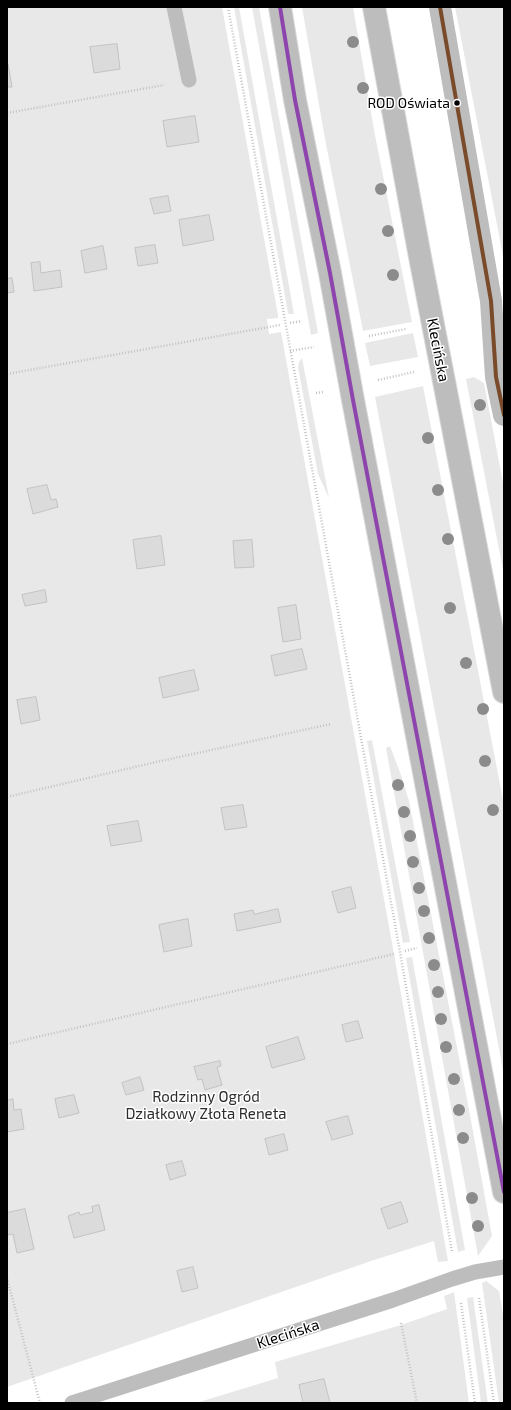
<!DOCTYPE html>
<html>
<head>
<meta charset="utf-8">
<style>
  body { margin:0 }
  #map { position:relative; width:511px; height:1410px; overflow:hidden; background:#fff; font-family:"Exo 2",sans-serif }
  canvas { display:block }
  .frame { position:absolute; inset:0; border:8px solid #000; pointer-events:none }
</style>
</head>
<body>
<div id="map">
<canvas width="511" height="1410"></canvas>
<div class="frame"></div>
</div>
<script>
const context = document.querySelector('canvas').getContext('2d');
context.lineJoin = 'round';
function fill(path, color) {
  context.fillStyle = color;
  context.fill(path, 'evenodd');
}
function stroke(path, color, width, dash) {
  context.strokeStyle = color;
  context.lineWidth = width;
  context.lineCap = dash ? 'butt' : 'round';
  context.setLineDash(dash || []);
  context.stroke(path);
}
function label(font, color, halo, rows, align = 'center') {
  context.font = font + ' "Exo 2",sans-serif';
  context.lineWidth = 3;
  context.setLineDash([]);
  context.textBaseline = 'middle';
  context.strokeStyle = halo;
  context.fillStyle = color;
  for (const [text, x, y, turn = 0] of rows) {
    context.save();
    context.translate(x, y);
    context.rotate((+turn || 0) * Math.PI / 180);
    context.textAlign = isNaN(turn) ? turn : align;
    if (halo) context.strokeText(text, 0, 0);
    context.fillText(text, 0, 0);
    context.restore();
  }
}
const green = new Path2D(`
  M7,7H222L278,315V318L267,319L269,334L281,332L394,954L448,1261L438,1262L434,1241L371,1261L7,1387Z
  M234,7H239L294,314H289L288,313Z
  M252,7H259L318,333L311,335Z
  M302,7H353L374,130L412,322L363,331L325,139Z
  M455,7H504V261L456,12Z
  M413,333L418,357L370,366L365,343Z
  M302,358L329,498L318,474L298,367L299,362Z
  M474,377L484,383L504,488V575L466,379Z
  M423,386L504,805V1075L375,397Z
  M372,740L410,942L403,943L367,741Z
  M390,746L402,778L409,801L468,1104L492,1236L478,1256L386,748Z
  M412,957L465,1250L458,1252L406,958Z
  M486,1281L499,1291L504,1321V1403H499L482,1283Z
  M454,1292L469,1403H196L278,1378L275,1362L401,1325L447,1309L444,1296Z
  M473,1297L487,1397L488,1403H481L467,1298Z`);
const building = new Path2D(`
  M117,44L120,69L94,73L90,47Z
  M7,64H8L12,87H7Z
  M195,116L199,142L167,147L163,121Z
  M168,196L171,211L154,214L150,199Z
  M209,215L214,240L183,246L179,220Z
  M155,245L158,263L138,266L135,248Z
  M103,246L107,269L85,273L81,251Z
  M40,262L41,273L60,270L62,287L34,291L31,263Z
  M12,278L14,292L7,293V279Z
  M47,485L51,500L56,499L58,507L33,514L27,489Z
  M161,536L165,565L137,569L133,540Z
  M252,540L254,567L235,568L233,541Z
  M45,590L47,602L25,606L22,595Z
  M296,605L301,639L283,642L278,608Z
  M302,649L307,669L275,676L271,656Z
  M194,670L199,690L163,698L159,678Z
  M36,697L40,720L21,724L17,700Z
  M243,805L247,827L225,830L221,808Z
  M138,821L142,841L111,846L107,826Z
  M351,887L356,908L338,913L332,892Z
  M278,909L281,922L237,931L234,914L253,910L254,914Z
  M188,919L192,946L164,952L159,925Z
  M358,1021L363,1038L346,1042L342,1025Z
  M298,1037L305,1059L272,1068L266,1047Z
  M220,1061L221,1066L217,1067L222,1085L205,1090L202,1079L198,1080L194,1067Z
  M140,1077L144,1090L126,1095L122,1083Z
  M74,1095L79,1113L59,1118L55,1099Z
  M13,1099L14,1110L21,1109L24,1129L7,1132V1101Z
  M348,1116L353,1134L332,1140L326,1122Z
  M284,1134L288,1150L269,1155L265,1139Z
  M182,1161L186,1175L170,1180L166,1165Z
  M401,1202L408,1222L388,1229L381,1209Z
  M99,1205L105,1230L74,1238L68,1216L79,1212L80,1215L93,1212L92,1207Z
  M25,1209L34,1249L17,1253L13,1234L7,1235V1213Z
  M193,1267L198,1288L182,1292L177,1271Z
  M324,1379L330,1403H303L299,1385Z`);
const path = new Path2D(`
  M228,7L400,952L452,1252
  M7,113L164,85
  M290,323L302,321
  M369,336L406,329
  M290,351L314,347
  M7,374L280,325
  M378,380L414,372
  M316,393L323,392
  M7,797L156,762L331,724
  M405,951L417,948
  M7,1044L394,954
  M7,1278L40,1403
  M479,1298L494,1403
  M461,1303L475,1403
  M401,1323L417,1403`);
const service = new Path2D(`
  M174,7L189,80
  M72,1403L393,1300L452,1279L475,1272L504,1267`);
const minor = new Path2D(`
  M440,7L491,301L496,377L504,415`);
const primary = new Path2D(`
  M280,7L295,100L330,273L353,400L504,1192
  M374,7L420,257L504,692`);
const bus1 = new Path2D(`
  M280,7L295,100L330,273L353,400L504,1192`);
const bus2 = new Path2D(`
  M440,7L491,301L496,377L504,415`);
const trees = [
  [353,42],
  [363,88],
  [381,189],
  [388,231],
  [393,275],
  [480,405],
  [428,438],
  [438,490],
  [448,539],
  [450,608],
  [466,663],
  [483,709],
  [485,761],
  [398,785],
  [493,810],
  [404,812],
  [410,836],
  [413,862],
  [419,888],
  [424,911],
  [429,938],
  [434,965],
  [438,992],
  [441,1019],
  [446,1047],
  [454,1079],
  [459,1110],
  [463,1138],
  [472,1198],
  [478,1226]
];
const markers = [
  [457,103,3.5,"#000"]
];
const busNames = [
  ["ROD Oświata",450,103]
];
const streetNames = [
  ["Klecińska",438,350,79],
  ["Klecińska",288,1334,-18]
];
const parkNames = [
  ["Rodzinny Ogród",206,1097],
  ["Działkowy Złota Reneta",206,1114]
];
fill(green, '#e8e8e8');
fill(building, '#dbdbdb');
stroke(building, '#c3c3c3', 1);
stroke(primary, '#dbdbdb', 24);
stroke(path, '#c2c2c2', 2.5, [1, 2]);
stroke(service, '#bdbdbd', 15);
stroke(minor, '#bdbdbd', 22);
stroke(primary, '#bdbdbd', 22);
stroke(bus1, '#8e44ad', 4);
stroke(bus2, '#7a4b2a', 4);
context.fillStyle = '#8b8b8b';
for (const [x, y] of trees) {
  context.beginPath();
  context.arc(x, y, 6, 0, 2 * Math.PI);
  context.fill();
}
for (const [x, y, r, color] of markers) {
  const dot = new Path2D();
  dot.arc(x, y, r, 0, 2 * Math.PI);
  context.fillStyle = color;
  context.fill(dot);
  stroke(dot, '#fff', 1.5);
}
label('14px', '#000', '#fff', busNames, 'right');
label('15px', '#000', '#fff', streetNames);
label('15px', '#2c2c2c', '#fff', parkNames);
</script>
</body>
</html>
